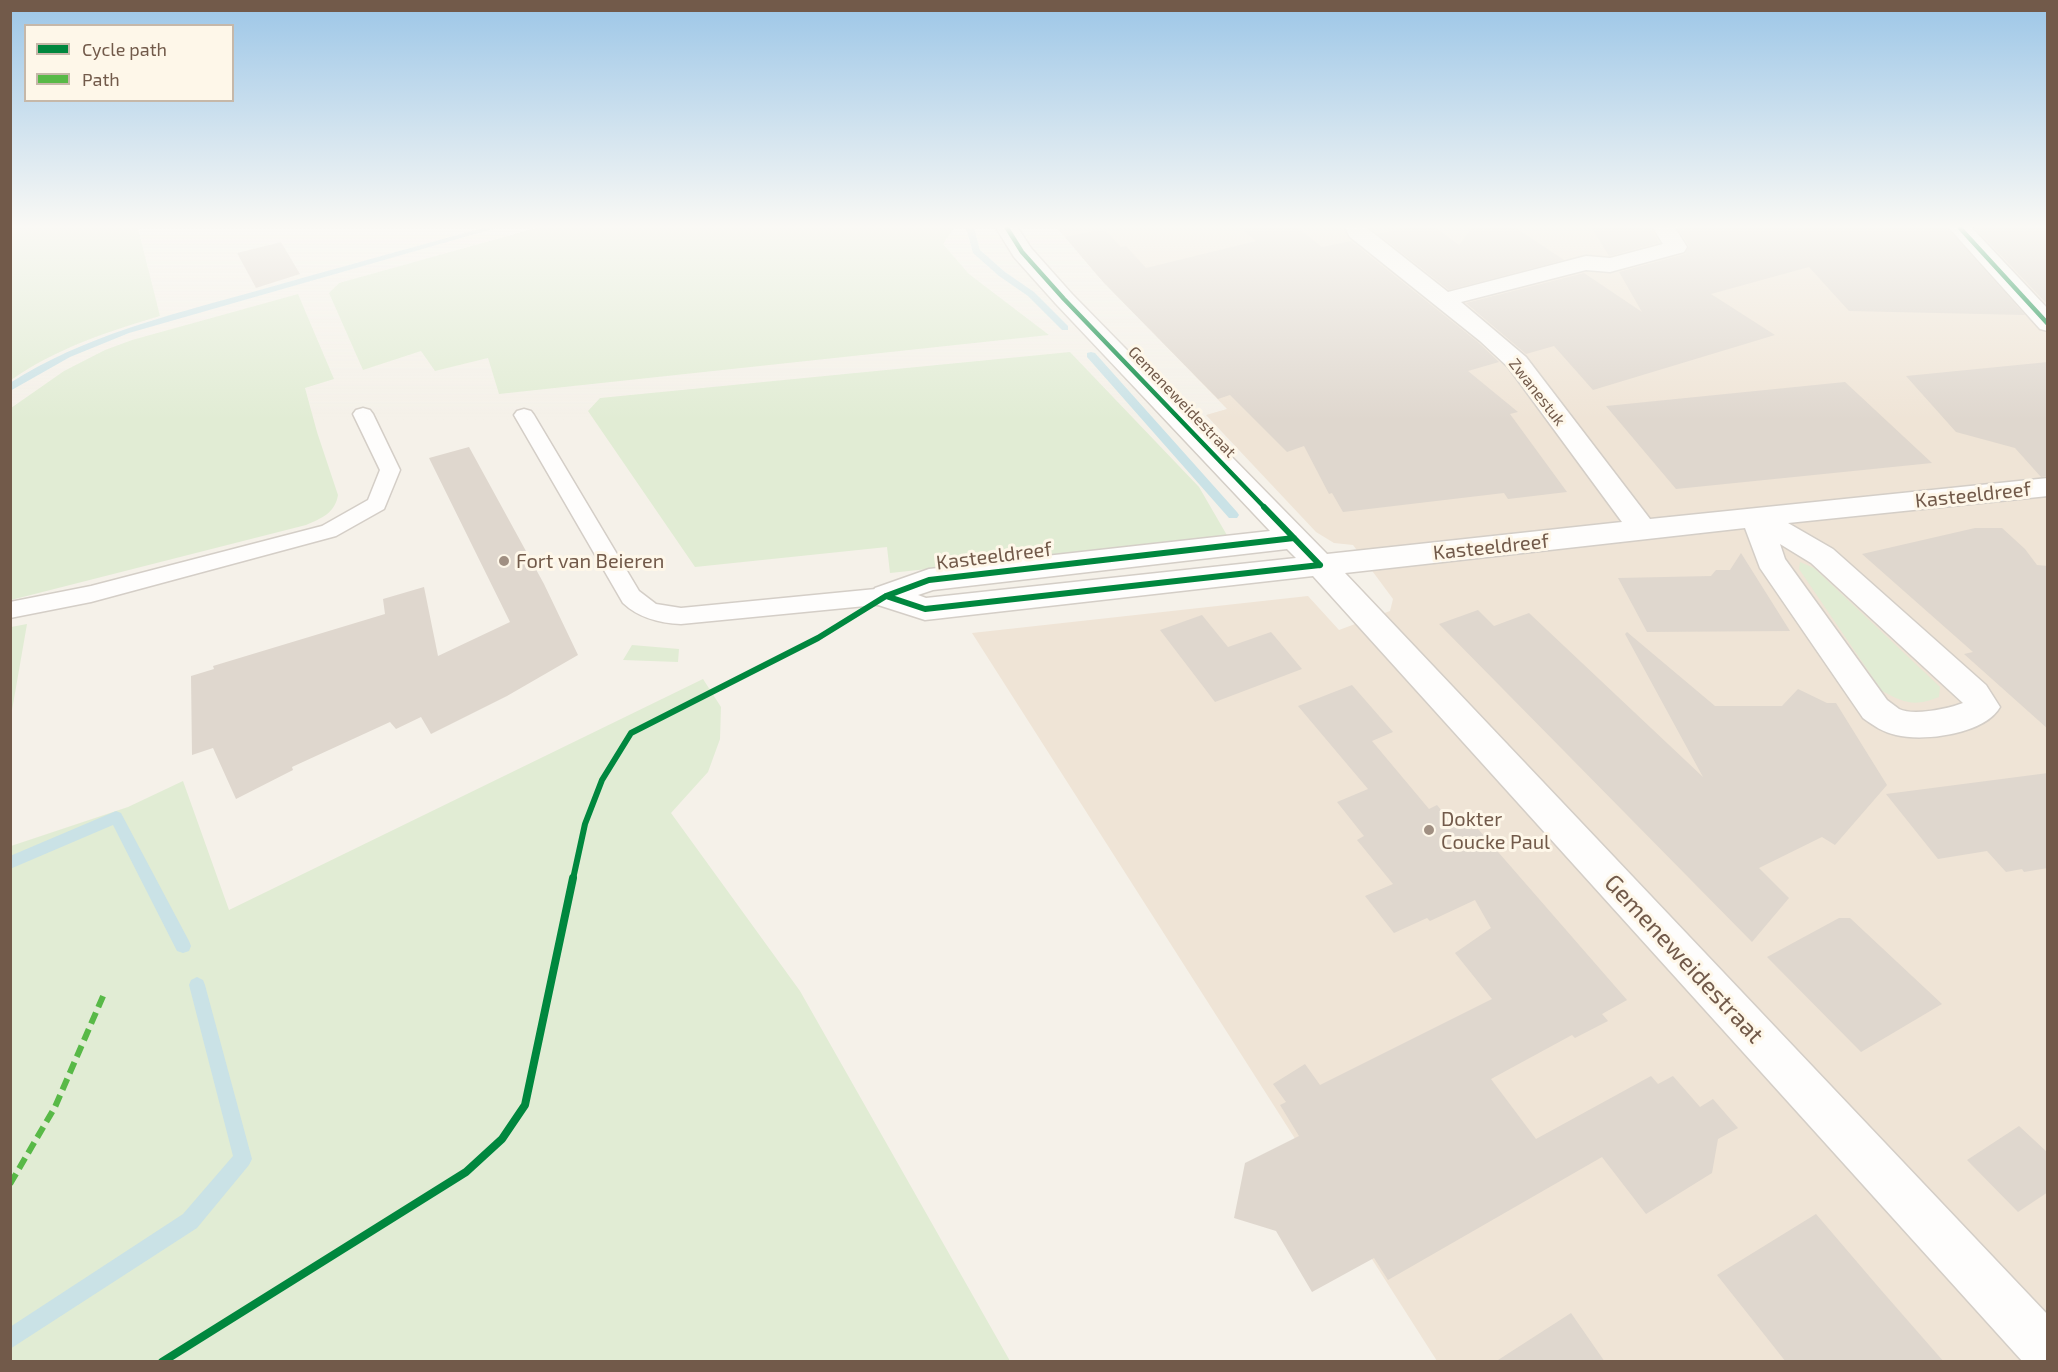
<!DOCTYPE html>
<html>
<head>
<meta charset="utf-8">
<style>
  body { margin:0 }
  #map { position:relative; width:2058px; height:1372px; overflow:hidden; background:#f5f1e9; font-family:"Exo 2",sans-serif }
  canvas { display:block }
  .frame { position:absolute; inset:0; border:12px solid #725a4a; pointer-events:none }
  .legend { position:absolute; left:24px; top:24px; width:210px; height:78px; box-sizing:border-box; background:#fef7e9; border:2px solid #c6b8a9; margin:0; padding:8px 10px; list-style:none; font-size:18px; color:#725a4a }
  .legend li { display:flex; align-items:center; gap:12px; height:30px }
  .legend b { width:30px; border:2px solid #c6b8a9 }
</style>
</head>
<body>
<div id="map">
<canvas width="2058" height="1372"></canvas>
<div class="frame"></div>
<ul class="legend">
<li><b style="height:8px;background:#00873e"></b>Cycle path</li>
<li><b style="height:8px;background:#58b947"></b>Path</li>
</ul>
</div>
<script>
const context = document.querySelector('canvas').getContext('2d');
context.lineJoin = 'round';
function fill(path, color) {
  context.fillStyle = color;
  context.fill(path, 'evenodd');
}
function stroke(path, color, width, dash) {
  context.strokeStyle = color;
  context.lineWidth = width;
  context.lineCap = dash ? 'butt' : 'round';
  context.setLineDash(dash || []);
  context.stroke(path);
}
function label(font, color, halo, rows, align = 'center') {
  context.font = font + ' "Exo 2",sans-serif';
  context.lineWidth = 6;
  context.setLineDash([]);
  context.textBaseline = 'middle';
  context.strokeStyle = halo;
  context.fillStyle = color;
  for (const [text, x, y, turn = 0] of rows) {
    context.save();
    context.translate(x, y);
    context.rotate((+turn || 0) * Math.PI / 180);
    context.textAlign = isNaN(turn) ? turn : align;
    if (halo) context.strokeText(text, 0, 0);
    context.fillText(text, 0, 0);
    context.restore();
  }
}
const residential = new Path2D(`
  M1057,228H2047V1361H1437L972,633L1308,596L1339,630L1390,611L1393,599L1353,545L1334,543L1316,532L1206,415L1227,409L1096,274Z`);
const green = new Path2D(`
  M11,228H138L160,316C107,332 57,348 11,380Z
  M536,228H954L943,244L969,274L1049,335L499,394L488,358L435,371L421,351L363,370L329,293L339,283Z
  M298,294L334,379L305,388L317,432L338,495C335,513 322,518 306,525L11,600V408L64,371L105,350L132,340Z
  M1070,352L1199,487L1228,537L890,573L887,547L695,567L588,411L600,398Z
  M1800,562L1814,568L1940,687L1939,697C1914,707 1905,703 1882,691L1799,569Z
  M27,624L11,716V627Z
  M632,645L679,649L678,662L623,660Z
  M703,679L721,707L720,739L708,772L671,813L800,991L1010,1361H11V846L128,807L183,781L229,910Z`);
const stream = new Path2D(`
  M483,228H496L129,333L70,357L10,391V383C84,336 166,316 249,293C327,271 405,249 483,228Z
  M966,228H974L980,250L1005,272L1034,292L1068,326V330H1062L1028,296L999,276L973,253Z
  M1091,352L1095,353L1237,512L1239,515L1237,518H1229L1087,357V353Z
  M116,811L121,813L189,941L191,946L189,951L183,953L177,951L113,825L10,869V856Z
  M197,977L203,980L205,985L252,1159L249,1165L197,1228L10,1349V1327L183,1214L233,1156L189,985L191,980Z`);
const building = new Path2D(`
  M1240,228H1298L1322,247L1351,241L1479,343L1499,362L1468,371L1518,412L1510,414L1567,492L1508,499L1504,493L1343,512L1332,493L1329,494L1304,446L1287,452L1230,395L1218,399L1104,283L1065,237L1104,229L1121,247L1126,246L1146,268L1256,241Z
  M1405,228H1436L1459,245L1472,228H1516L1564,260L1449,290L1378,234Z
  M1592,228H1651L1659,243L1609,256Z
  M1678,228H1947L2025,315L1849,311L1809,267L1711,294L1775,335L1593,390L1554,346L1526,354L1466,303L1584,273L1642,312L1619,272L1685,254L1689,246Z
  M1975,228H2048V305Z
  M281,242L300,274L256,288L237,253Z
  M2048,362V476L2041,477L2015,448L1956,432L1906,376Z
  M1845,382L1932,463L1676,489L1606,406Z
  M469,447L544,584L578,655L507,696L431,734L421,717L396,729L390,722L292,767L293,770L236,799L213,748L192,755L191,676L214,669L213,666L385,614L383,599L424,587L438,656L510,622L429,458Z
  M1975,528H2002L2025,549L2037,565L2048,566V729L1964,654L1973,652L1862,554Z
  M1741,553L1790,631L1647,632L1618,578L1711,576L1716,570H1730Z
  M1478,610L1494,626L1529,613L1703,777L1625,634L1627,632L1715,706H1782L1798,689L1827,703H1836L1887,785L1835,845L1822,837L1759,868L1789,898L1752,942L1439,624Z
  M1202,615L1228,647L1271,632L1302,669L1215,702L1160,630Z
  M1352,685L1393,732L1372,741L1429,809L1437,805L1450,821L1465,814L1627,1000L1602,1014L1608,1021L1575,1038L1572,1035L1491,1079L1536,1139L1651,1076L1658,1084L1673,1076L1700,1107L1713,1099L1738,1128L1718,1139L1712,1173L1646,1214L1602,1157L1388,1280L1374,1258L1312,1292L1276,1231L1234,1218L1245,1163L1299,1136L1280,1105L1286,1102L1273,1084L1305,1064L1320,1085L1492,999L1455,953L1491,928L1475,900L1430,921L1427,918L1394,933L1365,896L1393,884L1357,840L1364,836L1337,802L1368,789L1298,706Z
  M2048,773V868L2024,872L2022,869L2006,872L1987,851L1938,859L1886,794Z
  M1839,918H1850L1942,1004L1861,1052L1767,957Z
  M2019,1126L2048,1153V1192L2018,1212L1967,1160Z
  M1816,1214L1881,1290L1944,1362H1786L1717,1275Z
  M1571,1313L1605,1362H1495Z`);
const service = new Path2D(`
  M363,408L370,410L373,414L400,470L384,509L336,536L91,602L10,618V602L91,586L322,526L368,500L380,470L353,414L356,410Z
  M524,409L531,411L534,415L639,591L656,604L681,608L886,588L894,590L897,596L894,602L886,604L681,624C659,623 639,618 623,603L514,415L517,411Z`);
const minor = new Path2D(`
  M996,228H1018L1031,248L1072,294L1327,554L1622,522L1508,367L1480,341L1350,237L1345,228H1367L1448,292L1586,256L1610,258L1663,244L1653,228H1675L1687,247L1684,252L1610,272L1586,270L1461,302L1526,357L1650,519L2048,478V496L1788,523L1833,549L1986,685L2000,707C1985,734 1924,742 1896,735C1883,732 1874,726 1863,718L1760,568L1745,528L1345,573L2048,1315V1362H2023L1313,576L925,620L875,604L871,596L875,588L929,569L1270,531L1056,304L1014,257ZM1780,544L1811,563L1963,703C1948,709 1913,716 1899,709C1895,706 1891,703 1887,700L1785,559ZM1287,549L1296,558L926,598L918,595L933,590Z`);
const secondary = new Path2D(`
  M1949,228H1972L2048,309V331L2040,329Z`);
const quiet = new Path2D(`
  M10,1184L55,1107L104,994`);
const cyclewayFar2 = new Path2D(`
  M1007,228L1022,252L1064,299L1265,508
  M1960,228L2048,324`);
const cyclewayFar1 = new Path2D(`
  M1264,507L1320,565
  M886,596L925,609L1320,565
  M573,879L585,824L602,780L631,733L818,638L886,596L929,580L1294,538`);
const cycleway = new Path2D(`
  M162,1362L466,1172L502,1139L525,1105L573,878`);
const markers = [
  [504,561,6,"#a08f82"],
  [1429,830,6,"#a08f82"]
];
const farStreetnames = [
  ["Zwanestuk",1537,392,52],
  ["Gemeneweidestraat",1182,402,46]
];
const streetNames = [
  ["Kasteeldreef",1973,495,-6],
  ["Kasteeldreef",1491,547,-6],
  ["Kasteeldreef",994,556,-7]
];
const poiNames = [
  ["Fort van Beieren",516,561],
  ["Dokter",1441,819],
  ["Coucke Paul",1441,842]
];
const nearStreetnames = [
  ["Gemeneweidestraat",1684,959,47]
];
fill(residential, '#efe4d6');
fill(green, '#e1ecd4');
fill(stream, '#cae2e6');
fill(building, '#dfd7ce');
stroke(service, '#d4cec7', 3);
stroke(minor, '#d4cec7', 3);
stroke(secondary, '#d4cdc6', 3);
fill(service, '#fefdfc');
fill(minor, '#fefdfc');
fill(secondary, '#fefdfc');
stroke(quiet, '#58b947', 6, [12, 6]);
stroke(cyclewayFar2, '#00873e', 4.5);
stroke(cyclewayFar1, '#00873e', 6);
stroke(cycleway, '#00873e', 8);
const sky = context.createLinearGradient(0, 0, 0, 420);
sky.addColorStop(0, '#9cc6e7');
sky.addColorStop(0.54, '#faf9f5');
sky.addColorStop(1, '#faf9f500');
context.fillStyle = sky;
context.fillRect(0, 0, 2058, 420);
for (const [x, y, r, color] of markers) {
  const dot = new Path2D();
  dot.arc(x, y, r, 0, 2 * Math.PI);
  context.fillStyle = color;
  context.fill(dot);
  stroke(dot, '#fef7e9', 2);
}
label('16px', '#725a4a', '#fef7e9', farStreetnames);
label('20px', '#725a4a', '#fef7e9', streetNames);
label('20px', '#725a4a', '#fef7e9', poiNames, 'left');
label('24px', '#725a4a', '#fef7e9', nearStreetnames);
</script>
</body>
</html>
